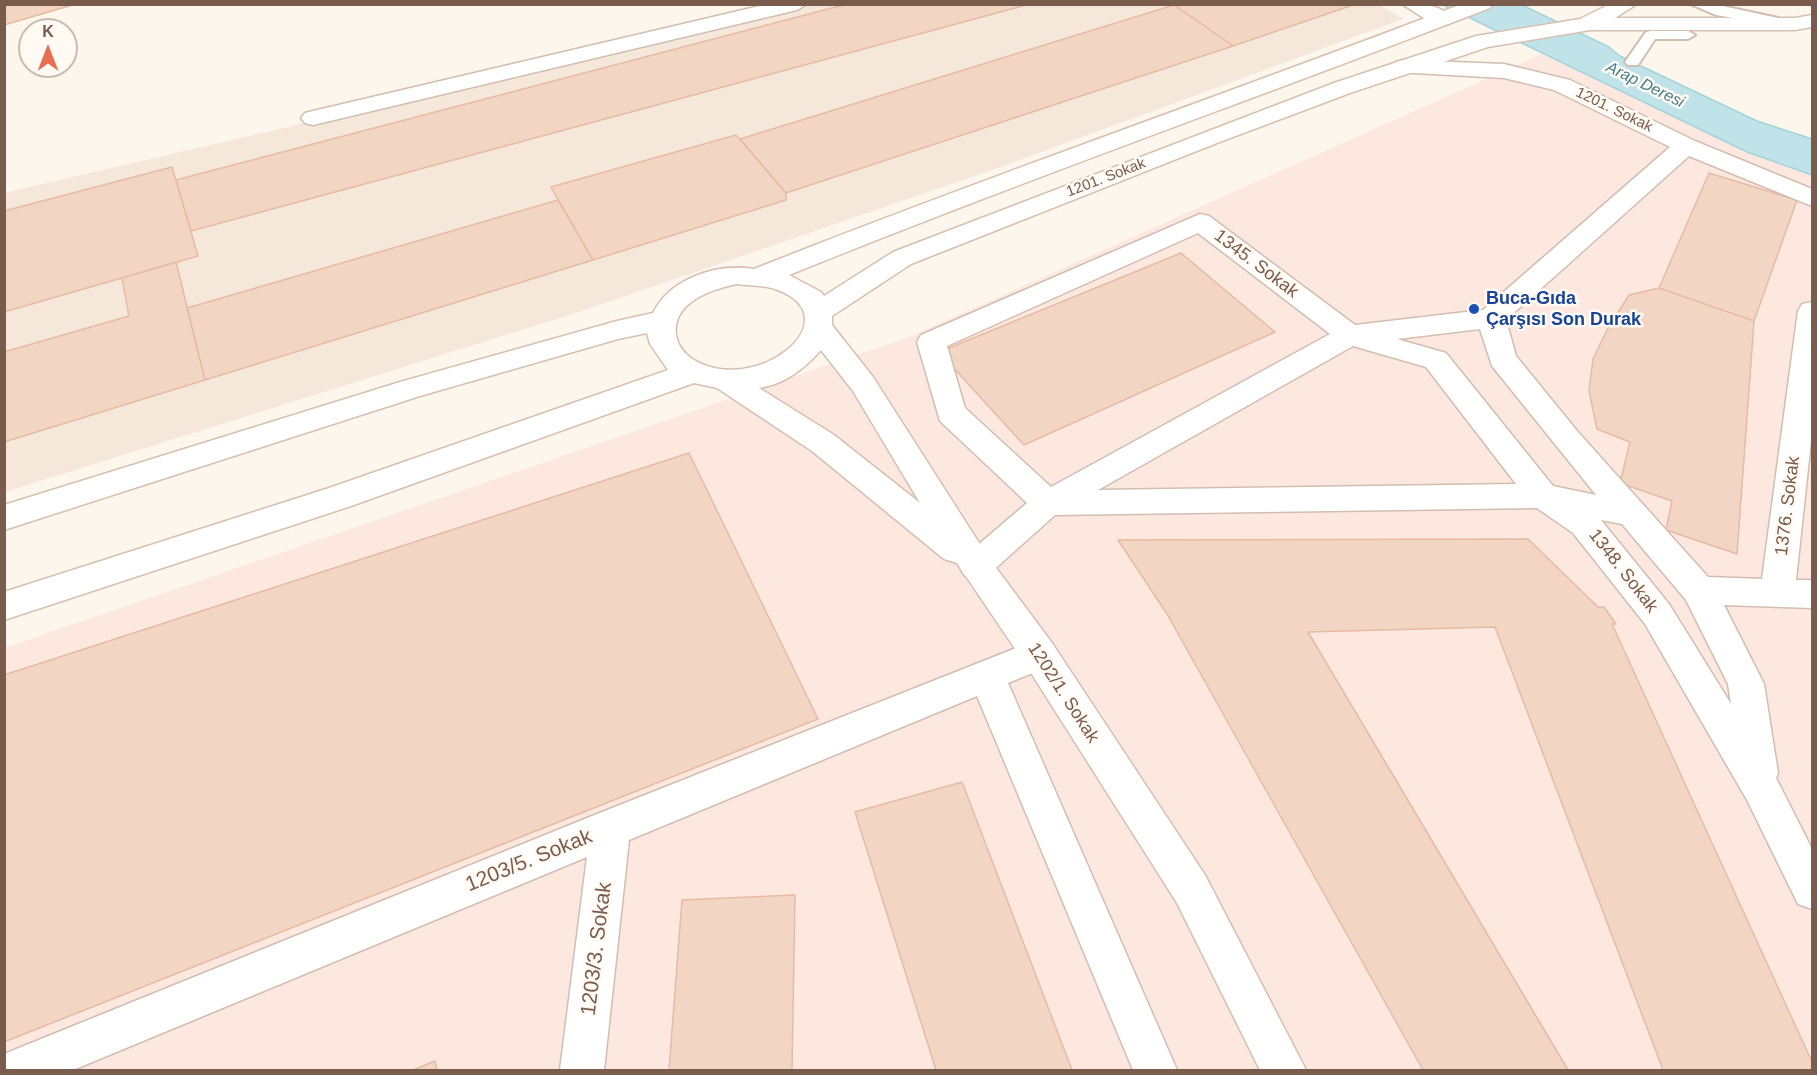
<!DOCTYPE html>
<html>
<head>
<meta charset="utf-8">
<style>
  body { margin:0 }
  #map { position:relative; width:1817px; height:1075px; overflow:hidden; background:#fdf6ec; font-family:Arial,sans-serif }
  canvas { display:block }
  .frame { position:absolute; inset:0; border:6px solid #7a5c4d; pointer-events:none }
  .north { position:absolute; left:18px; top:18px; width:60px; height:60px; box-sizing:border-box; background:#fffaf3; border:2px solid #cabbb1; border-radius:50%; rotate:0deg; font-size:16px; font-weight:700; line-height:24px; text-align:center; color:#7a5c4d }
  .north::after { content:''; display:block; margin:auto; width:21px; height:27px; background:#e76f51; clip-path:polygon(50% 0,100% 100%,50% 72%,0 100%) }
</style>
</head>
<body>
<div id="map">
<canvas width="1817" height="1075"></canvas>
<div class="frame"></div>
<div class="north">K</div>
</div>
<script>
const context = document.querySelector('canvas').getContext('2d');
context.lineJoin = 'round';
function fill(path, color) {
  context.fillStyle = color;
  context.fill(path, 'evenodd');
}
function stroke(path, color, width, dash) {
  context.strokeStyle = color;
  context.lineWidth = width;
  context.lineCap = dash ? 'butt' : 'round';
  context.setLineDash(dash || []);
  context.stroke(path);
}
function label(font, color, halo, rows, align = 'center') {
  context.font = font + ' Arial,sans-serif';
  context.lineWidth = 5;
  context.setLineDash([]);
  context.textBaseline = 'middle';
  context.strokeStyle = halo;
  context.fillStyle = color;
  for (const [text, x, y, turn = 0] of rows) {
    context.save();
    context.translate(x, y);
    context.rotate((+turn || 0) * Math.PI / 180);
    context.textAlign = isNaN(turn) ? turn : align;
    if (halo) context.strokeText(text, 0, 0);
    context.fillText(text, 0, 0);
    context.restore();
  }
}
const residential = new Path2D(`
  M1378,4L1403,19L998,168L579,312L5,492L4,193L812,5Z`);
const commercial = new Path2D(`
  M1542,54L1747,152L1812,175V1070H5L4,648L909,337Z`);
const water = new Path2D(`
  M1443,5H1522L1609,47L1620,56L1757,121L1812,139V175L1747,152Z`);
const building = new Path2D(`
  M4,4H76L4,25Z
  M847,4H1030L191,231L176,180Z
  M1173,4H1356L1233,46Z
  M1174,5L1233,46L786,193L740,139Z
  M736,135L786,193V200L593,260L551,187Z
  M172,167L198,256L4,312V211Z
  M1709,173L1797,200L1754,321L1659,288Z
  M558,200L593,260L205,380L187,308Z
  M1181,253L1275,332L1024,445L939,352Z
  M176,262L205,380L4,442V352L129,316L122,278Z
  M1659,288L1754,321L1737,554L1666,530L1672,501L1620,483L1630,442L1597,429L1589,391L1593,359L1608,328L1629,295Z
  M689,453L818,719L4,1042V675Z
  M1528,539L1598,607H1604L1616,624H1612L1812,1062V1070H1663L1495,627L1308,632L1568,1070H1423L1167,614L1118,540Z
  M962,782L1072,1070H936L855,812Z
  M795,895L792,1070H669L682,900Z
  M435,1061L437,1070H413Z`);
const lane = new Path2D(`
  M1690,4H1713L1778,18L1785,22L1778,26L1716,15Z
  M1651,31H1688L1695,35L1688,39H1655L1638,65H1628L1625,62L1646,32Z`);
const street = new Path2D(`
  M768,4H807L797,10L313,125L305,123L301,118L305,113L313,111Z
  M1402,4C1419,4 1441,3 1452,19L1449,24H1433Z
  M1404,60L1504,64L1570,80L1695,141L1812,189V206L1689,156L1506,320L1516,356L1578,432L1708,577L1762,579L1798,311L1802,304L1812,302V431L1796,580H1812V608L1724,605L1764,684L1778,773L1776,778L1812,849V909L1798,904L1747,800L1645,624L1573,533L1537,508L1055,515L988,575L976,579L964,575L959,566L964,557L1027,503L940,421L917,342L921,335L1200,214L1209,216L1355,325L1483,310L1670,147L1554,90L1504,78L1396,72L1393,67L1396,62ZM1198,233L1330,334L1051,487L965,408L947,346ZM1480,329L1492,366L1596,495L1553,486L1446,353L1397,339ZM1353,346L1426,367L1516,484L1098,490ZM1601,520L1622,524L1686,600L1728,684L1731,704L1669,604Z
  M1039,639L1052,643L1057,654L1052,665L1008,683L1177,1070H1133L977,696L629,840L604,1070H560L587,857L73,1070H4V1054L597,814Z`);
const secondary = new Path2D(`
  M1462,4H1493L1490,8C1257,98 1021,181 789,275L821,292L824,296L893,252L1334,83L1476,36L1580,19L1610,4H1637L1615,18H1795L1812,15V27L1795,30H1590L1488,47L1350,93L1217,143L911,264L832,316V325L873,377L988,557L1052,643L1205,875L1306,1070H1260L1177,903L1026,665L957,563L944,559L812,451L717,388L694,383L351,506L4,620V592L329,488L668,370L650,344L647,333L618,339L420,396L4,530V505L400,382L617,321L653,313C670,278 717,263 754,269C988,176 1227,94 1462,4ZM737,284C750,286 766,285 778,290C852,319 757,397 694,360C684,354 678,346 676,335C672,302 712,289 737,284ZM821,350L853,391L920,503L834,435L759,388C785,384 804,369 821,350Z`);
const markers = [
  [1474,309,6,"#1a4fb4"]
];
const farStreetnames = [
  ["1201. Sokak",1614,110,26],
  ["1201. Sokak",1106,178,-21]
];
const farWaternames = [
  ["Arap Deresi",1645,85,26]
];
const streetNames = [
  ["1345. Sokak",1256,264,37],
  ["1376. Sokak",1788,506,-83],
  ["1348. Sokak",1623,571,52],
  ["1202/1. Sokak",1063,693,57]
];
const transitNames = [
  ["Buca-Gıda",1486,299],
  ["Çarşısı Son Durak",1486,320]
];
const nearStreetnames = [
  ["1203/5. Sokak",529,861,-22],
  ["1203/3. Sokak",597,949,-83]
];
fill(residential, '#f5e8da');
fill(commercial, '#fde8e0');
fill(water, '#bfe3e8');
stroke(water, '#a5d3da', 1.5);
fill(building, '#f3d5c3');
stroke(building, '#e6bba3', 1.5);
stroke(lane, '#d1beb0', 4);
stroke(street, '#d1beb0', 3);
stroke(secondary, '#d6c0b0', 3);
fill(lane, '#fff');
fill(street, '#fff');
fill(secondary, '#fff');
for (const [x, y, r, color] of markers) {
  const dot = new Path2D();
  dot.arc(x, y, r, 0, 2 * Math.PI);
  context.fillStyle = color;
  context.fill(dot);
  stroke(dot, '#fffaf3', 2);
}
label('15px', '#7a5c4d', '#fffaf3', farStreetnames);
label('italic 16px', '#437c86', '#fffaf3', farWaternames);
label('18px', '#7a5c4d', '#fffaf3', streetNames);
label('bold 18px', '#164399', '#fffaf3', transitNames, 'left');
label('21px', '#7a5c4d', '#fffaf3', nearStreetnames);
</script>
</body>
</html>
